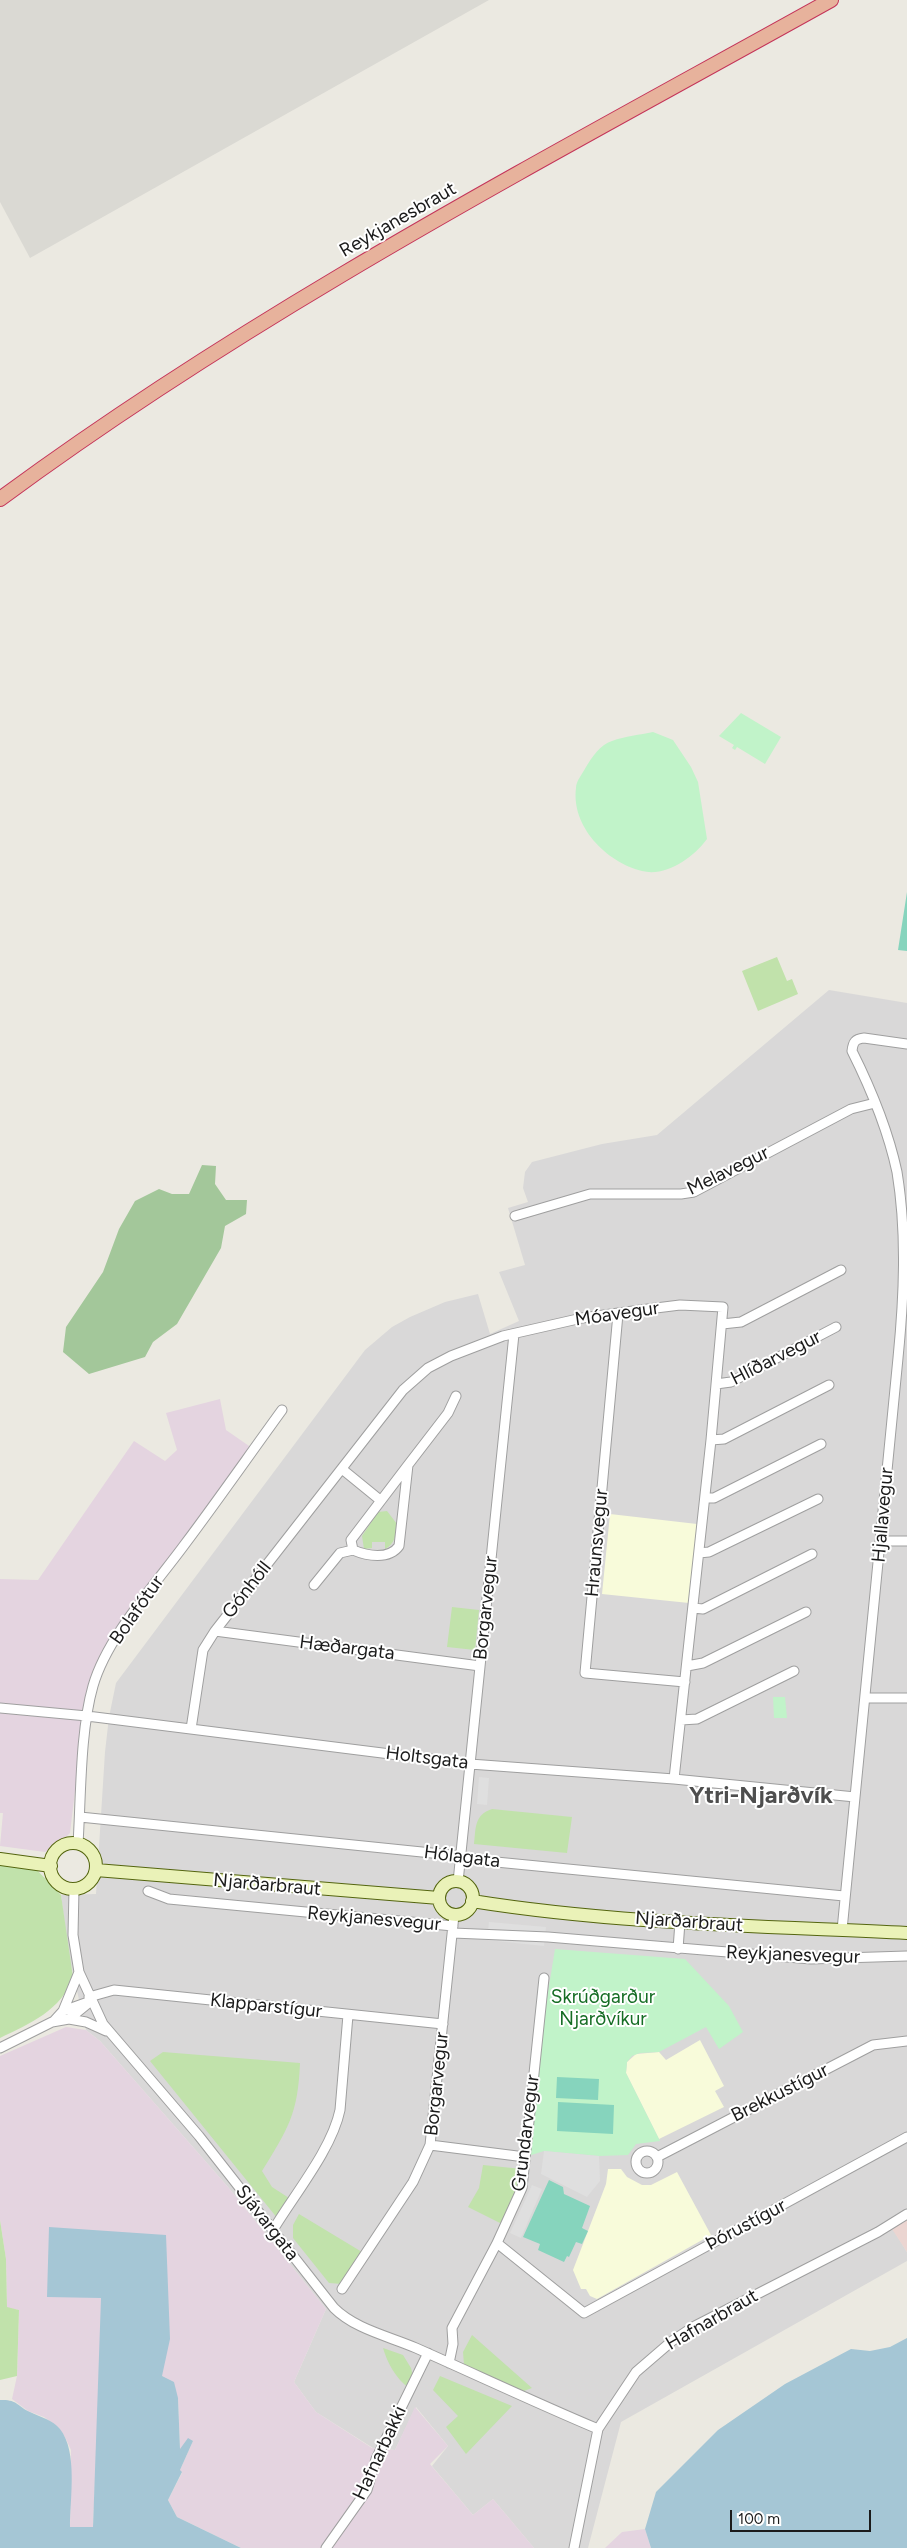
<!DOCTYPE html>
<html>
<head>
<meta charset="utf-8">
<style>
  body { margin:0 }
  #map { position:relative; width:907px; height:2548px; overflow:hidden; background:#ebe9e1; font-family:Figtree,sans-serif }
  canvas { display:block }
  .scale { position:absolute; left:730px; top:2510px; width:141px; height:22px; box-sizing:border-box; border:2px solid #1b1b1b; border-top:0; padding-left:6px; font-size:15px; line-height:18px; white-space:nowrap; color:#1b1b1b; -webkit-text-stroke:4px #fff; paint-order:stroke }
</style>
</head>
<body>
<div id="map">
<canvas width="907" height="2548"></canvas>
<div class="scale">100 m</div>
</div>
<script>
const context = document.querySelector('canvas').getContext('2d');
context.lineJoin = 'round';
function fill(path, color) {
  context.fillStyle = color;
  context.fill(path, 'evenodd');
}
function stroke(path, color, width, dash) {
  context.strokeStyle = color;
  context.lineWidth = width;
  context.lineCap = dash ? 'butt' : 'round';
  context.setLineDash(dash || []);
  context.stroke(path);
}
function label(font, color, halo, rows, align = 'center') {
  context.font = font + ' Figtree,sans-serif';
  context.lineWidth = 4;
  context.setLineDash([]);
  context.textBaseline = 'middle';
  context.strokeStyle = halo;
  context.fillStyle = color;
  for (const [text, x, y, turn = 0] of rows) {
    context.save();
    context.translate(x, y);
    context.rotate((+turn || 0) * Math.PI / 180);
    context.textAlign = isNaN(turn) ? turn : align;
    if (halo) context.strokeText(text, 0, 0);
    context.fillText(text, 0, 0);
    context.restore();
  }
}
const residential = new Path2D(`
  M829,990L907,1003V2220L893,2229L907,2252V2261L621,2422L588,2548H534L493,2499L473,2515L432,2466L448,2446L416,2407L395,2450L373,2448L316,2412L294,2382L326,2309L228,2187L100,2041L86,2030L68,1952L61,1895L96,1894L105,1752L109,1717L116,1683L365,1350L392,1327L410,1317L445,1302L478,1294L490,1334L519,1321L499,1272L525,1265L508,1208L528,1202L523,1188L525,1172L532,1162L602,1144L657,1135Z`);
const commercial = new Path2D(`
  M907,2220V2252L892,2229Z`);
const industrial = new Path2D(`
  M220,1399L226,1430L252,1448L107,1647L86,1698L70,1833L54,1848L45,1852L0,1846L3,1813H0V1579L38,1580L134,1441L165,1461L177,1450L166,1413Z
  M66,2027L86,2030L100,2041L228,2187L326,2309L294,2382L316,2412L372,2448L395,2450L415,2407L448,2446L430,2464L473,2515L493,2499L534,2548H241L177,2517L168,2500L182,2473L180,2470L193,2441L180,2450L178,2398L100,2375L93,2527H70L71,2450L66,2439L59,2428L44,2417L28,2411L12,2399L17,2376L19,2310L7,2308L6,2259L0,2220V2056Z
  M645,2529L651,2548H605L622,2532Z`);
const education = new Path2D(`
  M610,1514L697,1524L689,1603L602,1594Z
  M700,2040L724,2086L715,2091L724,2107L659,2139L626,2073L627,2062L636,2054L659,2052L666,2060Z
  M608,2169H621L627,2177L642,2185H651L677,2172L711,2235L597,2299L590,2296L586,2289H581L573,2270L606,2184Z`);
const airport = new Path2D(`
  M0,0H489L30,258L0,202Z`);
const grass = new Path2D(`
  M777,957L787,981L792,979L798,994L758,1011L742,971Z
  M387,1511L397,1524C396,1535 395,1544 385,1549V1542H372V1548L364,1549L362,1536L378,1512Z
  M452,1607L479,1610L475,1650L447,1647Z
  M492,1809L572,1817L567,1853L474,1844C476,1828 474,1815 492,1809Z
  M0,1863L35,1868L61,1895L73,1977C62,2010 29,2024 0,2038Z
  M163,2052L300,2063C298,2114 288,2129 262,2171L272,2187L289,2198L278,2219L150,2061Z
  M483,2165L522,2169L521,2182L502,2224L468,2207L479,2188Z
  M299,2214L362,2252L342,2284L329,2283L293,2238V2225Z
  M0,2220L6,2259L7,2307L19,2310L17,2376L0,2380Z
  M472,2335L532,2388L524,2391L519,2390L464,2365L463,2352Z
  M383,2348L403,2355L411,2368L414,2380L409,2388C396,2379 387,2362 383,2348Z
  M440,2376L512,2406L466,2454L446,2427L458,2416L433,2390Z`);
const forest = new Path2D(`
  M202,1165L216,1166L215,1184L226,1200H247L246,1214L225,1226L221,1248L177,1324L153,1342L145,1357L89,1374L63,1352L66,1327L103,1272L119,1229L135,1201L159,1189L172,1194H189Z`);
const park = new Path2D(`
  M741,713L781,737L765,764L737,747L735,750L732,748L734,745L719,736Z
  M653,732L673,740L691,767L698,782L707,839C693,858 666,877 642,871C606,862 571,826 576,788C576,781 583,773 586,767C592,757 600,745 612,741C625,736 640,735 653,732Z
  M773,1697H785L787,1718H774Z
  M555,1949L685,1959L729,2006L743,2032L719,2049L706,2027L659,2052L640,2053L632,2056L627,2062L626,2073L660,2141L636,2144L628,2155L599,2156L544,2151L525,2157L531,2097Z`);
const pitch = new Path2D(`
  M907,892V951L898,950Z
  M557,2077L599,2079L598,2100L556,2098Z
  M558,2102L614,2105L613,2134L557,2131Z
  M549,2180L563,2187L564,2194L590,2206L582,2228L588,2231L582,2244L576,2242L569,2257L567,2256L564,2262L538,2250L540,2244L523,2237Z`);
const parking = new Path2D(`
  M479,1777L489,1778L487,1805L477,1804Z
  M489,1922L546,1927L544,1946L487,1940Z
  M544,2151L599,2156L600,2181L587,2197L541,2174Z
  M532,2185L542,2189L521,2238L510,2233Z`);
const water = new Path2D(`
  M49,2227L166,2235L170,2339L162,2376L174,2382L178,2398L180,2449L188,2438L193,2441L180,2470L182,2472L168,2500L177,2517L241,2548H0V2400C17,2399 17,2406 30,2412C40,2417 53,2420 60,2429C78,2452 70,2498 70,2527H93L101,2298L47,2297Z
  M907,2338V2548H651L645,2529L656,2492L718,2430L785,2384L851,2349L870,2351L890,2347Z`);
const minor = new Path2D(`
  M515,1216L590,1194H681L694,1192L851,1109L875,1103
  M618,1314L585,1673L685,1682
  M722,1324L741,1322L841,1270
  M716,1384L731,1382L836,1327
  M711,1440L724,1439L829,1385
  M408,1465L399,1546C389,1560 367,1556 353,1550L351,1540Z
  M408,1465L448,1413L456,1396
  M342,1469L380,1500
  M705,1498H714L821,1444
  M881,1541H907
  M699,1553L709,1552L818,1499
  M314,1585L340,1553L353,1550
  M693,1608L703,1609L812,1554
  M215,1631L480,1666
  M687,1666L703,1663L806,1612
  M865,1698H907
  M0,1708L87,1716L470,1764L674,1779L855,1797
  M681,1720L697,1719L794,1671
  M191,1729L203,1650L215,1631L403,1390L428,1368L451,1356L503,1336L582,1318L648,1309L680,1305L723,1307L711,1440L674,1779
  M80,1817L461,1856L486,1861L844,1896
  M78,1844C81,1797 80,1731 93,1686C107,1637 155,1585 185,1544C218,1500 250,1454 282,1410
  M458,1882L514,1334
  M74,1889L73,1935L79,1972L103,2024L199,2136L334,2308C355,2329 388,2336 416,2348C477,2375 536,2403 598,2429
  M148,1891L169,1899L453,1926
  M842,1930L898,1358C904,1297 907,1233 897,1172C888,1130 871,1089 852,1051C853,1042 855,1039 864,1038L907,1044
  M453,1933L548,1937L811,1959L907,1956
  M678,1949L680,1922
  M89,1997L114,1990L443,2024
  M63,2011L91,2001
  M69,2019L86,2022L106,2031
  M53,2022L63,2011L79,1972
  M0,2048L52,2022L69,2019L91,2001
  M430,2145L525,2157
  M636 2162a11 11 0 1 1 22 0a11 11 0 1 1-22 0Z
  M657,2157L873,2045L907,2041
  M273,2230C294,2195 332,2149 340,2110L348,2015
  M497,2243L584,2313L907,2137
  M342,2289L413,2182L430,2145L454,1915
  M449,2363L453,2344L452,2328L497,2243L522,2188L544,1978
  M326,2548L367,2490L376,2459L428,2353
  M574,2548L598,2429L636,2372L672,2341L693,2327L878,2232L907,2214`);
const secondary = new Path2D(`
  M50 1866a23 23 0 1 1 46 0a23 23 0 1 1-46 0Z
  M0,1859L51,1866
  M96,1870L439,1898
  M439 1898a17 17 0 1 1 34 0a17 17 0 1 1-34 0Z
  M472,1901C616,1924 762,1926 907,1933`);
const trunk = new Path2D(`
  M0,499C260,307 549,157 831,0`);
const streetNames = [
  ["Reykjanesbraut",398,220,-30],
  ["Melavegur",728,1171,-26],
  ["Móavegur",617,1314,-8],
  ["Hlíðarvegur",776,1358,-27],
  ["Hjallavegur",883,1515,-85],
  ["Hraunsvegur",597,1543,-85],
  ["Gónhóll",247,1590,-52],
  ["Borgarvegur",486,1608,-84],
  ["Bolafótur",137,1610,-55],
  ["Hæðargata",347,1648,7],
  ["Holtsgata",427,1758,7],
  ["Hólagata",462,1857,7],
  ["Njarðarbraut",267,1885,5],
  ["Reykjanesvegur",374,1919,5],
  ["Njarðarbraut",689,1922,4],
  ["Reykjanesvegur",793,1955,2],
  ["Klapparstígur",266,2006,6],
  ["Borgarvegur",437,2084,-84],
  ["Brekkustígur",780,2093,-27],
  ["Grundarvegur",526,2133,-83],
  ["Sjávargata",267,2223,52],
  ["Þórustígur",746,2225,-28],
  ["Hafnarbraut",712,2320,-30],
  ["Hafnarbakki",380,2453,-65]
];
const parkNames = [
  ["Skrúðgarður",603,1997],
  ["Njarðvíkur",603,2019]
];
const districtNames = [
  ["Ytri-Njarðvík",761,1796]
];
fill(residential, '#d9d8d8');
fill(commercial, '#ebd5d1');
fill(industrial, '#e4d4e0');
fill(education, '#f8fbda');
fill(airport, '#dad9d3');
fill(grass, '#c1e2ab');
fill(forest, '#a3c79a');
fill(park, '#c1f3c9');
fill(pitch, '#86d4bd');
fill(parking, '#dfdfdf');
fill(water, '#a5c6d5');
stroke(minor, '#9f9f9f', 11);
stroke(secondary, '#54650f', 14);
stroke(trunk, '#c43459', 16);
stroke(minor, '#fff', 9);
stroke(secondary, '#eaf2b8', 12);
stroke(trunk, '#e7b29c', 14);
label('19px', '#1b1b1b', '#fff', streetNames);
label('19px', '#156d24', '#fff', parkNames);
label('bold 24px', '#4e4e4e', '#fff', districtNames);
</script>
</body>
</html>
